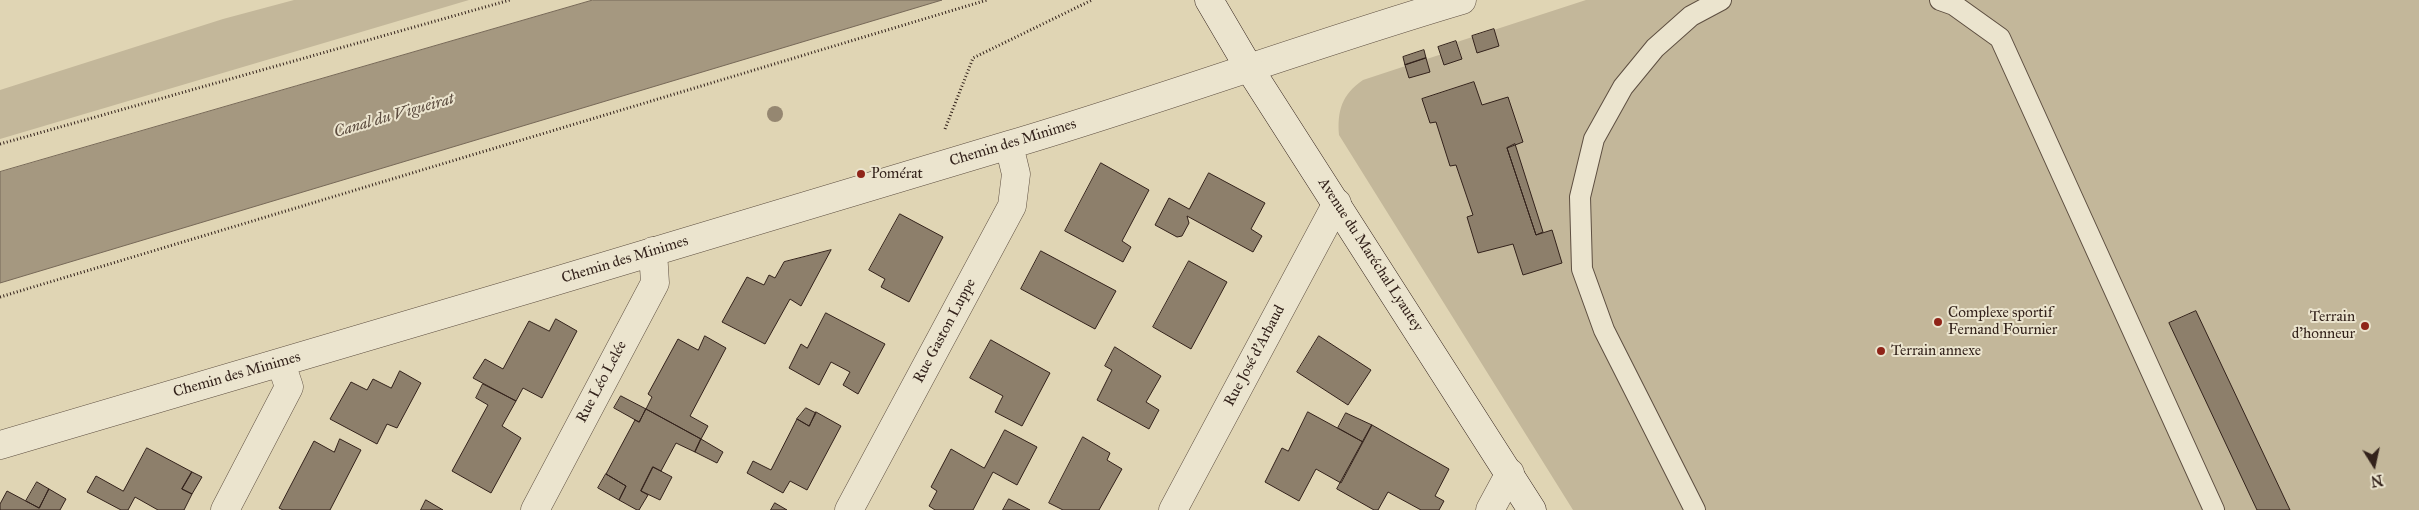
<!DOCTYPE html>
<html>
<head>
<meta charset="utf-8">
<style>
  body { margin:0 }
  #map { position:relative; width:2419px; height:510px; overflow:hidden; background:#e0d5b4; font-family:"IM FELL Great Primer",serif }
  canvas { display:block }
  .north { position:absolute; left:2349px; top:440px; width:50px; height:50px; -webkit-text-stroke:4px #ebe4ce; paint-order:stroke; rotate:170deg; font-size:14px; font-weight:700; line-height:20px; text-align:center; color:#33221b }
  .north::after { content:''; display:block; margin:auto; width:18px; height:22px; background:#33221b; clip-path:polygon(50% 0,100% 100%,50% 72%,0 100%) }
</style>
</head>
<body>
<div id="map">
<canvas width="2419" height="510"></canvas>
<div class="north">N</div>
</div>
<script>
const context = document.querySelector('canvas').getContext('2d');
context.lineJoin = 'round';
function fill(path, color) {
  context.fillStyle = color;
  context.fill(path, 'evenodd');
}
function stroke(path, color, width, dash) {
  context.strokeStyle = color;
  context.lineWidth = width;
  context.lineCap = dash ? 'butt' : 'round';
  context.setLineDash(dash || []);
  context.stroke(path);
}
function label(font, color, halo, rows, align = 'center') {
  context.font = font + ' "IM FELL Great Primer",serif';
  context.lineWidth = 4;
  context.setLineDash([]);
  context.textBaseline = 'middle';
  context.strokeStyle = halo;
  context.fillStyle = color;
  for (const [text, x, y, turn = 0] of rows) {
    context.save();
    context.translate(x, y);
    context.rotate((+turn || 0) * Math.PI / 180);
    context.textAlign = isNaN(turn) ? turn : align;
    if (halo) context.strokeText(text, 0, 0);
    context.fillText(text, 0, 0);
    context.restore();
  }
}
const green = new Path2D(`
  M294,0H469L0,139V90L223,19Z
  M1586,0H2419V510H1573L1339,135C1337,111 1342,94 1363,80L1442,54L1462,58L1457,42Z`);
const water = new Path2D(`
  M593,0H942L0,283V172Z`);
const building = new Path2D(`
  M1494,29L1499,46L1477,53L1472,36Z
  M1456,41L1462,59L1444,65L1438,47Z
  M1424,50L1426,58L1405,65L1403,57Z
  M1426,58L1430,72L1409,78L1405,65Z
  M1474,82L1482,105L1508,97L1523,142L1507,148L1536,235L1552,230L1562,263L1523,275L1513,244L1478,253L1467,217L1473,215L1456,165L1450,166L1436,122L1430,123L1422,99Z
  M1515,144L1543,232L1536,235L1507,148Z
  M1101,163L1149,190L1122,241L1131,247L1123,262L1065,231Z
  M1209,173L1265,203L1251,229L1262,236L1253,252L1187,216L1189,223L1182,236L1177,237L1155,225L1169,198L1189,209Z
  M900,214L943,237L909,302L881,287L885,279L869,270Z
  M831,250L801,306L790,299L765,344L722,322L747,277L764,285L769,275L775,278L784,262Z
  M1041,251L1116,291L1095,329L1021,289Z
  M1189,261L1227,282L1191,349L1153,327Z
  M2196,311L2290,510H2257L2169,323Z
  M826,313L885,344L858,394L843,385L850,372L831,362L819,385L789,368L801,344L807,348Z
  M556,319L577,331L542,398L523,388L516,401L473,378L485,359L503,369L529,321L549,331Z
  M705,336L726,348L690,416L708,426L701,439L646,409L652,397L648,394L678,339L698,350Z
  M1319,336L1371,370L1348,405L1297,372Z
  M991,340L1050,373L1022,426L995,412L1003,396L970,378Z
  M1115,347L1161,376L1146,402L1159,410L1149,429L1097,400L1112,370L1105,366Z
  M400,371L421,383L397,428L387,424L377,444L330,419L351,382L367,390L373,379L391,388Z
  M483,384L516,401L502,426L521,438L491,493L452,471L488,405L476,398Z
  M621,396L646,409L639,422L614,408Z
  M806,408L816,413L809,426L797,419Z
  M646,409L701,439L695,452L676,443L661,471L653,467L641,491L648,495L639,510H637L619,500L626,486L606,474L635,420L639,422Z
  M816,412L841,426L807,490L790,481L783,493L747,473L753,461L771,470L797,419L809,426Z
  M1308,412L1363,442L1341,483L1316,469L1299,501L1265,482L1282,448L1288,451Z
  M1346,413L1372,425L1363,442L1338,428Z
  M1372,425L1449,469L1435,496L1444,501L1439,510H1421L1388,492L1378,510H1374L1337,489Z
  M1005,430L1037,447L1017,485L993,472L973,510H935L929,506L937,491L931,487L951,449L984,468Z
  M1083,437L1110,453L1107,460L1122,469L1099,510H1063L1049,503Z
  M340,439L361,450L330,510H283L279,508L314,441L334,452Z
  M701,439L723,452L717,463L695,452Z
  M147,448L192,472L182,489L192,494L184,510H158L135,497L128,510H121L87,492L96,476L123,491Z
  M653,467L672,477L660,500L641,491Z
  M192,472L202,477L192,494L182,489Z
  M606,474L626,486L619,500L598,488Z
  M37,482L49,489L39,508L26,501Z
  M49,489L66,499L60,510H0V504L7,491L39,508Z
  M1009,499L1030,510H1003Z
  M426,500L443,510H421Z
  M775,503L787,510H771Z`);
const path = new Path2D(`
  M945,129L973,58L1092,0
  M0,144L510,0
  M0,297L987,0`);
const service = new Path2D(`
  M1940,0L1954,5L2000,38L2214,510
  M1695,510L1604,330L1582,269L1580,197L1594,139L1623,87L1655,48L1691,16L1721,0`);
const minor = new Path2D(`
  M0,445C337,346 673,247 1009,145C1161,100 1310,45 1462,0
  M225,510L289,387L281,363
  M535,510L655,283L653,251
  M849,510L1012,206L1016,174L1009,145
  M1173,510L1337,203
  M1490,510L1510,473`);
const secondary = new Path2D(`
  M1209,0L1249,68L1532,510`);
const trees = [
  [775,114]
];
const markers = [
  [861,174,5,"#8f2418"],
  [1938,322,5,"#8f2418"],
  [2365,326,5,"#8f2418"],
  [1881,351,5,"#8f2418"]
];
const streetNames = [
  ["Chemin des Minimes",1013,143,-17],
  ["Avenue du Maréchal Lyautey",1370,255,57],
  ["Chemin des Minimes",625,260,-17],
  ["Rue Gaston Luppe",945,331,-62],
  ["Rue José d'Arbaud",1255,356,-62],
  ["Chemin des Minimes",237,375,-16],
  ["Rue Léo Lelée",602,382,-62]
];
const poiNames = [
  ["Pomérat",871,174],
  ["Complexe sportif",1948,313],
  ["Fernand Fournier",1948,330],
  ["Terrain",2355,317,"right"],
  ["d'honneur",2355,334,"right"],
  ["Terrain annexe",1891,351]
];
const waterNames = [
  ["Canal du Vigueirat",394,116,-16]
];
fill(green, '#c3b79a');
fill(water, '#a59880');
stroke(water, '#776958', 1);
fill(building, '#8d7f6b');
stroke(building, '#33221b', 1);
stroke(service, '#5e4f41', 22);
stroke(minor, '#5e4f41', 29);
stroke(secondary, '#33221b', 29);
stroke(path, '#33221b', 3, [1, 2.5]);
stroke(service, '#ebe4ce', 20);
stroke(minor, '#ebe4ce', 28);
stroke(secondary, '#ebe4ce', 28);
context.fillStyle = '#958771';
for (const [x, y] of trees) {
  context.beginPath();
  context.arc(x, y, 8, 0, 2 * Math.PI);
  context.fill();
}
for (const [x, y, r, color] of markers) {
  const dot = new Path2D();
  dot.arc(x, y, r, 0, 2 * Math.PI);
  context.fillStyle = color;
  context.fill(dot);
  stroke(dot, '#ebe4ce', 2);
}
label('15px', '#33221b', '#ebe4ce', streetNames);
label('15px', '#33221b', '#ebe4ce', poiNames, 'left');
label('italic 16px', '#5b4b3e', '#ebe4ce', waterNames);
</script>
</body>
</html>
